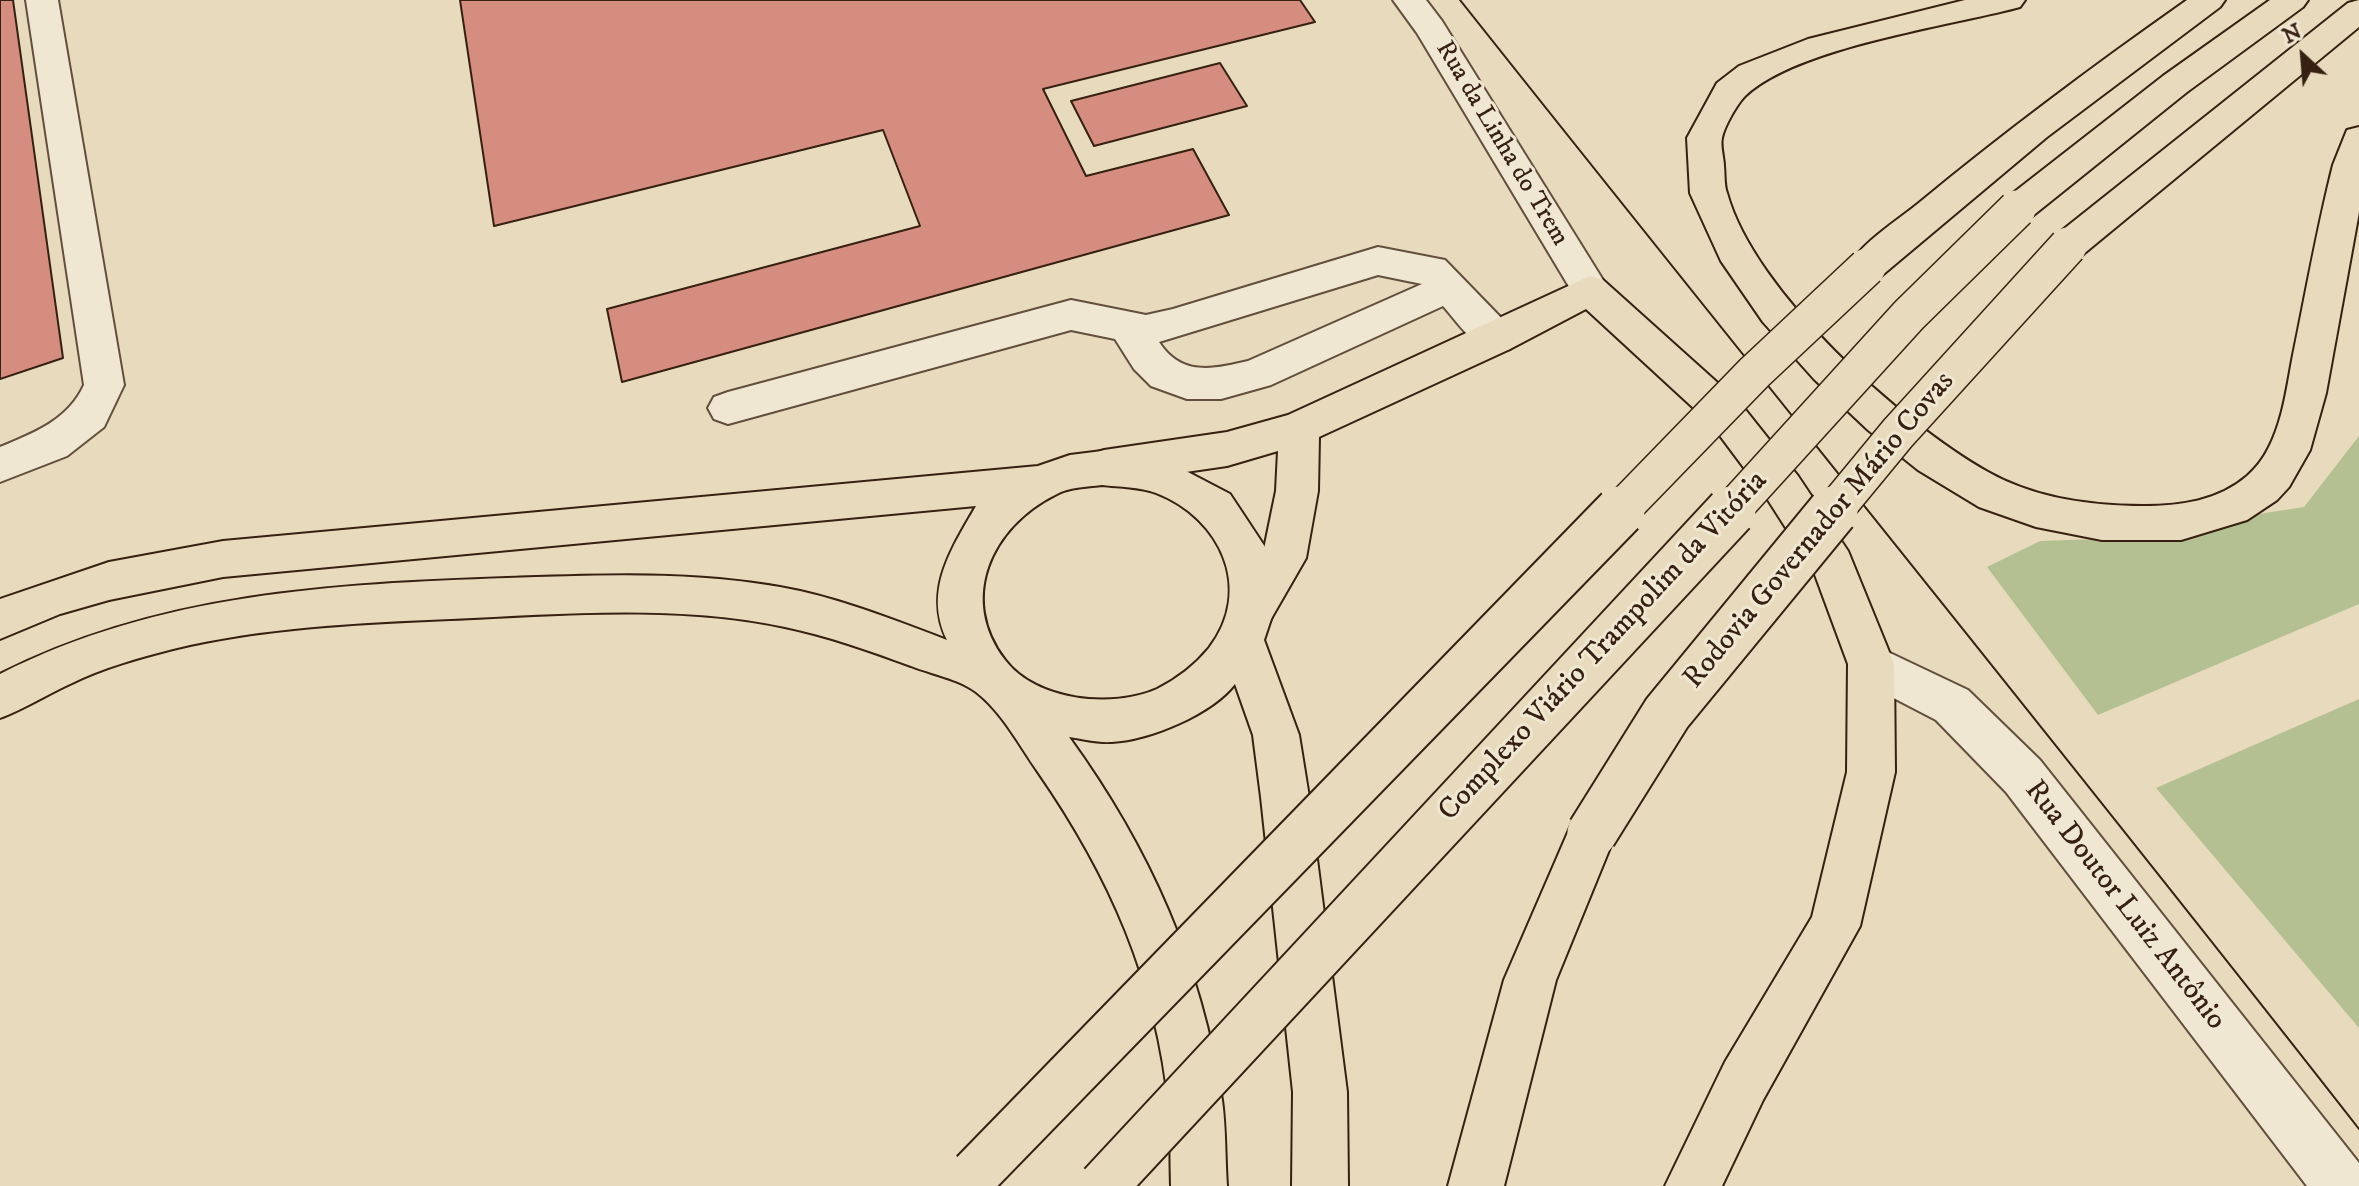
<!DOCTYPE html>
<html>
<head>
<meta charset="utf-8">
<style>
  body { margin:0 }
  #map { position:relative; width:2359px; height:1186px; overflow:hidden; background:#e8dabc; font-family:"IM FELL DW Pica",serif }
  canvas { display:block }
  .north { position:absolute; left:2263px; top:16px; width:80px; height:80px; -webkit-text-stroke:6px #f0e7d3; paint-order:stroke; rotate:334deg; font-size:22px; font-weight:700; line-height:32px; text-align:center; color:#362012 }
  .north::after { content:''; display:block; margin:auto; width:28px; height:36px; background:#362012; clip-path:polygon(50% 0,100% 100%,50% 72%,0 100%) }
</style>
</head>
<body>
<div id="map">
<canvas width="2359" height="1186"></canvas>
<div class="north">N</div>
</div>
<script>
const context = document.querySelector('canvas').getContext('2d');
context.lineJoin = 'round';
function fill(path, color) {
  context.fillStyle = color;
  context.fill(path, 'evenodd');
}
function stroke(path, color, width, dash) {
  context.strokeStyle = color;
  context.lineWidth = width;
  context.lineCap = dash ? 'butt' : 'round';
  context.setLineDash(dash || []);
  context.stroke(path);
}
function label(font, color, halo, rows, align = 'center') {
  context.font = font + ' "IM FELL DW Pica",serif';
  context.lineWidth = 6;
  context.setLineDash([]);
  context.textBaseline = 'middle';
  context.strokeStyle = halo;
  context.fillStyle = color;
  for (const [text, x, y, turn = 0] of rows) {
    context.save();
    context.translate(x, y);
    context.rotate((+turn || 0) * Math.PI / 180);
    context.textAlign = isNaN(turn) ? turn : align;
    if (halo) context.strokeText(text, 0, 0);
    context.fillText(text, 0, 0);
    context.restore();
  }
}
const green = new Path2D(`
  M2359,436V604L2098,715L1987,567L2040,541L2097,539L2304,507Z
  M2359,699V1028L2156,788Z`);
const building = new Path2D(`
  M0,0H13L63,358L0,379Z
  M460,0H1300L1315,22L1043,89L1086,176L1193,149L1229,215L622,382L607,309L920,226L883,130L494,226Z
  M1220,63L1247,106L1094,146L1071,101Z`);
const minor = new Path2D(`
  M26,0H58L124,385L104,427L67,456L0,482V447C34,433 68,420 84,385Z
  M1393,0H1426L1442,21L1603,280L1609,290L1603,300L1590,304L1577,300L1417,33Z
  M1378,247L1445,260L1510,327L1515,338L1510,349C1479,358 1462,327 1443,306L1271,385L1221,399H1187L1151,386L1134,369L1115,339L1071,330L728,424L714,419L708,408L714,397L728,392L1071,300L1146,315L1173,309ZM1378,275L1422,284L1248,361C1213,369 1182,377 1159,342Z
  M1871,644L1968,690L2040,760L2359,1163V1186H2307L2006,792L1936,720L1855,678L1848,664L1855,650Z`);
const major = new Path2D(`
  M1590,276L1603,280L1740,403L1798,476L1848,551L1894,664L1895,772L1860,926L1763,1100L1722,1186H1665L1725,1062L1812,917L1847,772L1848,664L1814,572L1768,500L1712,425L1586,309L1510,349L1319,437L1318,491L1306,558L1268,624L1252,629L1236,624L1230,610L1263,554L1276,491L1278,451L1227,466L1104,484L1089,479L1083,467L1089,455L1104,450L1227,432L1288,415Z`);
const highway = new Path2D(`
  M1965,0H2025L2020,7C1950,26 1796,47 1745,96C1737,104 1724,127 1722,138C1720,146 1724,158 1724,166C1725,175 1724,185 1727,193C1754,292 1901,423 1988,472C2034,498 2091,506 2143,506C2180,506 2218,501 2247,476C2255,469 2263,459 2268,449C2283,421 2287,386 2293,355C2306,292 2317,228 2333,165L2347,130L2359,127V212L2326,393L2310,450L2289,487L2277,500L2247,520L2181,540H2102L2036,527L1979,507L1918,470L1868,430L1814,379L1763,322L1721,261L1690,193L1687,138L1717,83L1739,66L1808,39Z
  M2187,0H2225L2220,7L2047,137L1880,277L1867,281L1854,277L1848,267C1863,241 1897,221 1920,202C2006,131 2096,64 2187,0Z
  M2270,0H2308L2303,7L2187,92L2030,218L2017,222L2004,218L1999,209L2004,200L2163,76Z
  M2359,0V27L2081,256L2068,260L2055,256L2049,246L2055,236L2348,3Z
  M1102,451L1163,459L1230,494L1269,553L1274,610L1264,640L1299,735L1309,797L1347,1092L1348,1186H1292L1293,1092L1261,797L1253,735L1235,684C1212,714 1150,740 1112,742C1098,743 1083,739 1069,737C1150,849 1201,964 1222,1100C1226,1129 1225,1158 1227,1186H1171C1170,1160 1171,1134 1169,1108C1156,980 1110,876 1038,772C1019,745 1002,712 976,692C959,679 931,674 911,666C870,651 828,636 785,627C677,604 561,614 451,619C358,623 264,627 173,649C138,658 102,668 70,684C46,695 24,709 0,718V674C159,593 333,584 507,578C598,575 690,571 780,587C837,597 892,619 947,640C923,590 952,548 976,506L223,577L109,600L60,614L0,639V599L109,562L223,541L1038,466L1070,455ZM1102,485C1119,487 1140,487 1156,493C1221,518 1254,590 1209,648C1195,665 1177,679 1157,689C1112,709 1036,701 1005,660C958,599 991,527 1055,495C1069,487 1086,487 1102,485Z
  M1592,810L1609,816L1616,833L1556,980L1504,1186H1448L1504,980L1575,816Z`);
const tram = new Path2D(`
  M1460,0C1759,377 2063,750 2359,1129`);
const highwayBridgeFar1 = new Path2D(`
  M1618,513L1755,372L1867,267
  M1729,513L1909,315L2017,209
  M1832,513L1898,433L2068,246`);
const highwayBridge = new Path2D(`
  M1592,833L1667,713L1833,511
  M975,1174L1620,511
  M1103,1186L1731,511`);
const farStreetnames = [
  ["Rua da Linha do Trem",1501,144,59]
];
const streetNames = [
  ["Rodovia Governador Mário Covas",1820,531,-50],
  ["Complexo Viário Trampolim da Vitória",1604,647,-47],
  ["Rua Doutor Luiz Antônio",2124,906,52]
];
fill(green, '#b4c092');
fill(building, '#d48d7f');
stroke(building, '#362012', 2);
stroke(minor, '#624e3c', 4);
stroke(major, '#362012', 4);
stroke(highway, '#362012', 4);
fill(minor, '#f0e7d3');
fill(major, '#e8dabc');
fill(highway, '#e8dabc');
stroke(tram, '#362012', 2);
stroke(highwayBridgeFar1, '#362012', 40, []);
stroke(highwayBridge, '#362012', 53, []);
stroke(highwayBridgeFar1, '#e8dabc', 37);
stroke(highwayBridge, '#e8dabc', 49);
label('26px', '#362012', '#f0e7d3', farStreetnames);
label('30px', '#362012', '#f0e7d3', streetNames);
</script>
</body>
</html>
